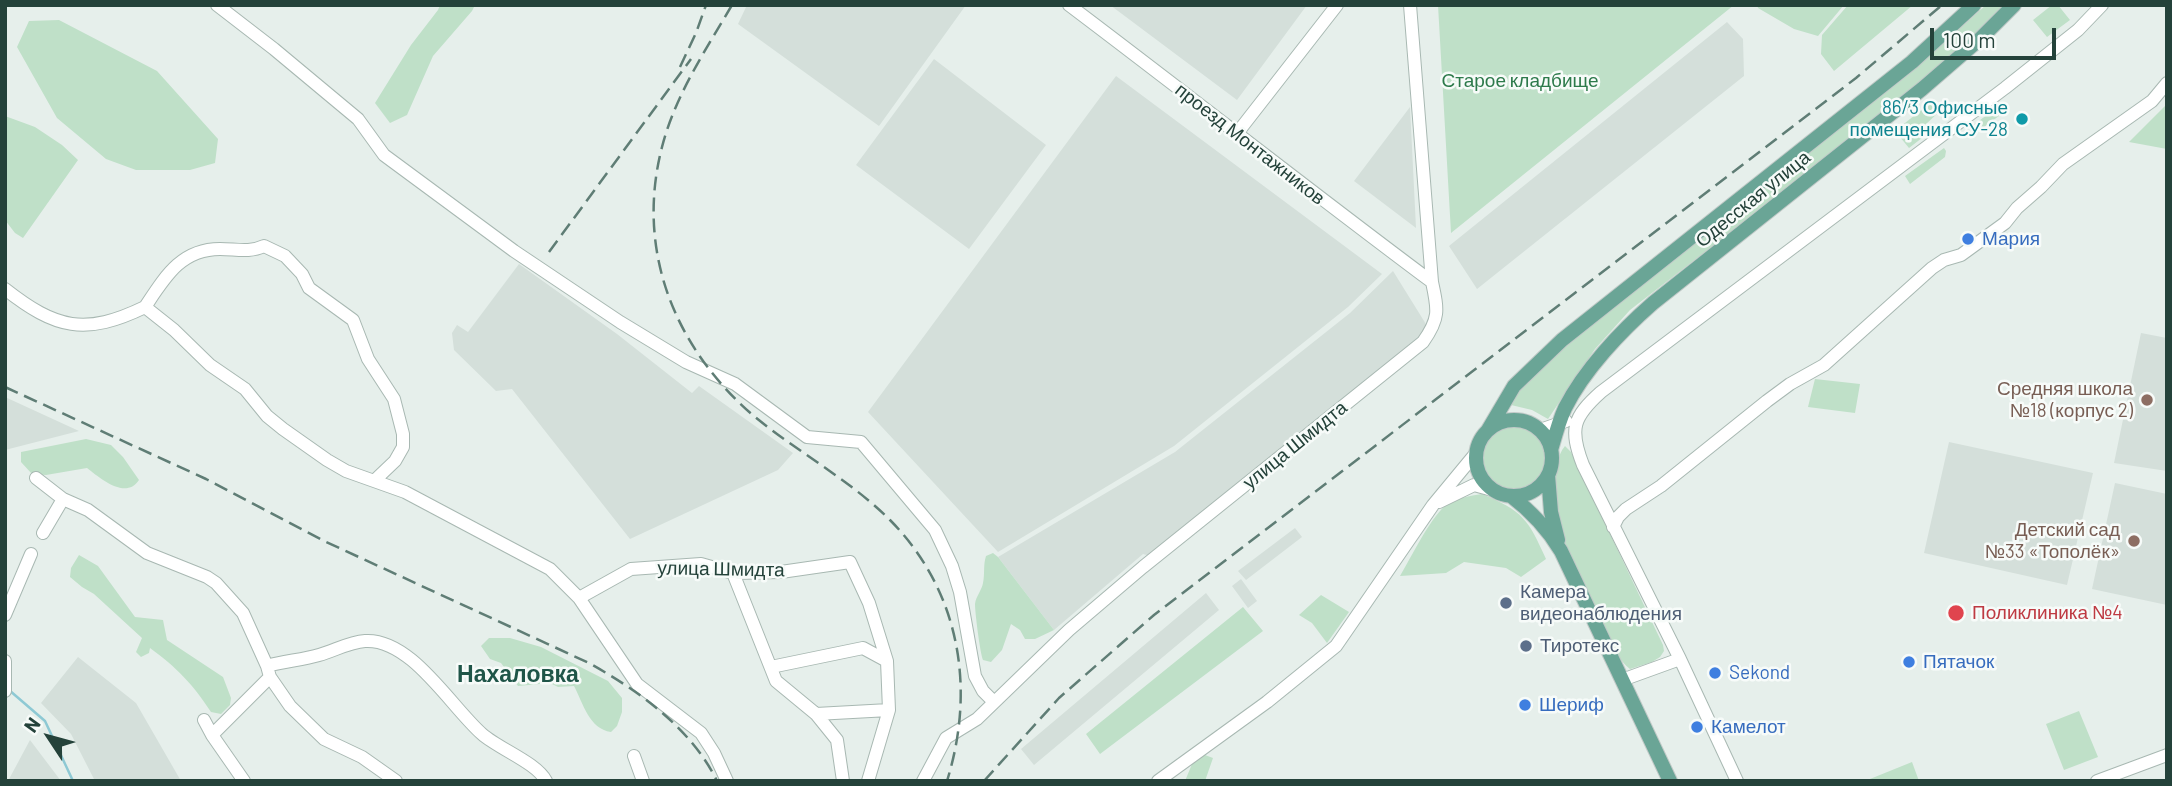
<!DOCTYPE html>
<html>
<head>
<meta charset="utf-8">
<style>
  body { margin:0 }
  #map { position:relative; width:2172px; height:786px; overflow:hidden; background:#e6efeb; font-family:Barlow,sans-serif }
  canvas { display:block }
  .frame { position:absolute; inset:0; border:7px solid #24423a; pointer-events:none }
  .north { position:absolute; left:14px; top:702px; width:70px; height:70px; -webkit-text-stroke:5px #f7fbf9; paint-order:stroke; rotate:306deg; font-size:19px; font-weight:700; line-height:28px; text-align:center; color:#24423a }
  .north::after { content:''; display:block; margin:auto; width:24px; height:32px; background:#24423a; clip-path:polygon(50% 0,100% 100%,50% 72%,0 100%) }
  .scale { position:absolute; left:1930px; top:28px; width:126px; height:32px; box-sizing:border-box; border:4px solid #24423a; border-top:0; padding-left:9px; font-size:21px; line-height:24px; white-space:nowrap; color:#24423a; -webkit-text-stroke:5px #f7fbf9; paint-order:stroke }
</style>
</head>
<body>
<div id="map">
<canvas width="2172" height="786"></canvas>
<div class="frame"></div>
<div class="north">N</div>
<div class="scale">100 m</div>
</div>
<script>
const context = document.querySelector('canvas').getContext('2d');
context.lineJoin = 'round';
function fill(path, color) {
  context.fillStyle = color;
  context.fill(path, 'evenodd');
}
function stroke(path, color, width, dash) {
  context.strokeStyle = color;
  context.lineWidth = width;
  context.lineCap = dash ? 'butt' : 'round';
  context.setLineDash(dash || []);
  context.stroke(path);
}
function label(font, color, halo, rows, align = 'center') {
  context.font = font + ' Barlow,sans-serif';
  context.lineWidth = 5;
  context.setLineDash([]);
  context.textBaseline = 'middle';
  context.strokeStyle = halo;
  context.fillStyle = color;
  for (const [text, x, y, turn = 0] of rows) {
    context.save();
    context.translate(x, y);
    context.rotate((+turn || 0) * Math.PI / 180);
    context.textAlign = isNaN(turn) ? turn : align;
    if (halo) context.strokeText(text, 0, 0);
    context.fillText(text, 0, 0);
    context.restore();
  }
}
const built = new Path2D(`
  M747,5H966L879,126L738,24Z
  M1110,5H1307L1237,100Z
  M1727,22L1743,39L1744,76L1477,289L1449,246Z
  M934,59L1046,145L969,249L856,165Z
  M1116,76L1382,274L1348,307L1174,446L998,552L868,412Z
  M1410,107L1416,228L1354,181Z
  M519,264L617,334L692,393L699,386L793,453L778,470L630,539L512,389L496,391L454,350L452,333L457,325L468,332Z
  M1393,271L1429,329L1154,557L1143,554L1054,630L998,557L1175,452L1350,313Z
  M2141,333L2167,338V471L2114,463Z
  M5,397L79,431L5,450Z
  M1949,442L2093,473L2067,585L1924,553Z
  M2115,483L2167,494V605L2092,589Z
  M1295,528L1302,537L1246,580L1238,571Z
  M1241,579L1257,601L1248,608L1232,586Z
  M1206,593L1219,610L1034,765L1021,749Z
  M78,657L136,703L181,781H95L71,734L41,703Z
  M30,740L61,781H8Z`);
const green = new Path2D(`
  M440,5H475L472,11L433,56L407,115L390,123L375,103L411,45L438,10Z
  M1438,5H1734L1451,233Z
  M1757,5H1844L1818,36L1794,29L1758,8Z
  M1848,5H1913L1834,71L1821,54L1822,35Z
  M1986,5H2010L1865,128L1630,310L1595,349L1548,419L1532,410L1511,405L1517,389L1585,330L1909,74Z
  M2052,5H2058L2070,20L2047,37L2033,20Z
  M59,20L157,71L218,139L215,163L190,170H136L106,159L57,118L17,47L29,21Z
  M1930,103L1938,113L1926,124L1931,131L1909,148L1895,131Z
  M2167,104V149L2129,142Z
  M1995,109L1999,116L1980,130L1975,129L1972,126Z
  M5,116L35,127L62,145L78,160L23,238L15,233L5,220Z
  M1944,148L1946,151L1945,157L1910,184L1905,176Z
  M1815,379L1860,384L1855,413L1808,407Z
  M1481 459a33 33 0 1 1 66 0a33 33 0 1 1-66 0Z
  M86,439L111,445L123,457L139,480C126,500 101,479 87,468L46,475L32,474L21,462V452Z
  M1565,446L1571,452L1663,645L1664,651L1660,657L1652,662L1630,669C1610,654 1592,604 1581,580C1576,567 1568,554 1564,540C1556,518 1549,464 1565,446Z
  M1482,494C1523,511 1528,519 1546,559L1521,577L1506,568L1464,562L1446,573L1400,576C1412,556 1429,520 1445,506C1456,498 1470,496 1482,494Z
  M993,553L998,557L1054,630L1035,639H1025L1020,630L1011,624L1002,650L991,662L983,660C980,652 975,613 975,604C976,596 982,590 983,583C985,574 983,565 986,556Z
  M79,555L98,566L135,617L163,620L167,640L223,677L231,698L230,705L221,714L211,712C192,683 177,668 150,648L149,653L141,657L136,652L142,638L94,594L82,587L70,577L71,568Z
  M1321,595L1349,612L1327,643L1312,623L1299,615Z
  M1243,607L1263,631L1100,754L1086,734Z
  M489,638H510L541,647L608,681L622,698V712L617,726L611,732C589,729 583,703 574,686L558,687L550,683L518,686L501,663L490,659L481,646Z
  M2079,711L2098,757L2064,770L2046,724Z
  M1197,752L1213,758L1205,781H1185Z
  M1912,762L1919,781H1865Z`);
const stream = new Path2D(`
  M9,690L45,721L73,781`);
const minor = new Path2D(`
  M217,5L274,49L358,119L384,155L514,251L620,322L686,362L735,384L807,437L861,442L935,530L952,566L960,592L975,676L983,691L994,702
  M1069,5C1191,97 1310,191 1432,282
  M1238,132L1337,5
  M5,289C56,329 85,336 145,307L174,330L210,365L245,389L267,416L283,429L327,460L346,471L405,492L550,569L579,598L637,684L701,733L714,753L727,781
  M145,307C165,277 181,249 220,249C236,249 249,253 264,246L285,256L302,274L309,288L353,320L368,359L394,399L403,434V447L395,461L374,481
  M1540,430L1566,421
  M36,478L63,499L88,510L147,553L207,577L216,583L243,613L267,666L270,677L290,706L324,739L362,757L396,781
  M1439,502L1474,485L1496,491
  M1613,527L1618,517L1626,509L1661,486L1767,401L1790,384L1824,365L1932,268L1944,260L1961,255L2005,223L2017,208L2041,187L2063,164L2152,101L2167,83
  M43,533L63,499
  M733,573L776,681L816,714L837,740L843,781
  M579,598L631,569L701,564L733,573L781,572L850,562L869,603L887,661L889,710L868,781
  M5,615L31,554
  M5,661V691
  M267,666C284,661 302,660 319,655C334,651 349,642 365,641C411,638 451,707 482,734C499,749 537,763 546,781
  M771,667L863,648L887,661
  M1622,680L1680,659
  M816,714L889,710
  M204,720L212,735L244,781
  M212,735L270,677
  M634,756L643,781
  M923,781L946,738L977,719L1069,630L1143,567L1423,342C1440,318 1438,310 1432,282L1410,5
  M1158,781L1267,702L1336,646L1433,505L1476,453
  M1737,781L1680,659L1583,465C1569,429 1573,417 1601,392L2005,88L2078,30L2102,5
  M2097,781L2167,755`);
const major = new Path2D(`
  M1476 458a38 38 0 1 1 76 0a38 38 0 1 1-76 0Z
  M1488,430L1514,386L1562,340L1912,62L1974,5
  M1551,450C1555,436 1559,421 1565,408C1584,370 1621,331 1653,303L1922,89L1981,38L2014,5
  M1548,475L1551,512L1558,540
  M1511,496C1532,512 1547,528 1561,551L1670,781`);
const rail = new Path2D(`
  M732,5C705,51 675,96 662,147C635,251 675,349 755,417C799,453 850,480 890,520C960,591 976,688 947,781
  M680,67L696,33L706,5
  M549,252L691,59
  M5,387L206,479L324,541L589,663C639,691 691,728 717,781
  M984,781L1059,698L1154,615L1856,78L1942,5`);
const markers = [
  [2022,119,7,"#0f9aa8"],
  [1968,239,7,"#3f7fe0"],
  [2147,400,7,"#8d6e63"],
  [2134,541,7,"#8d6e63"],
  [1506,603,7,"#5c6f8a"],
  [1956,613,9,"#e0444e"],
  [1526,646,7,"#5c6f8a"],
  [1909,662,7,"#3f7fe0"],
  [1715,673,7,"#3f7fe0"],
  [1525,705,7,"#3f7fe0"],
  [1697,727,7,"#3f7fe0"]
];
const parkNames = [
  ["Старое кладбище",1520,81]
];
const cultureNames = [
  ["86/3 Офисные",2008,108],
  ["помещения СУ-28",2008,130]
];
const streetNames = [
  ["проезд Монтажников",1250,144,38],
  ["Одесская улица",1753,199,-39],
  ["улица Шмидта",1295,445,-39],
  ["улица Шмидта",721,569,1]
];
const shopNames = [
  ["Мария",1982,239],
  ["Пятачок",1923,662],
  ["Sekond",1729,673],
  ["Шериф",1539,705],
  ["Камелот",1711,727]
];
const educationNames = [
  ["Средняя школа",2133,389],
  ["№18 (корпус 2)",2133,411],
  ["Детский сад",2120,530],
  ["№33 «Тополёк»",2120,552]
];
const serviceNames = [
  ["Камера",1520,592],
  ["видеонаблюдения",1520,614],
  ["Тиротекс",1540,646]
];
const healthNames = [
  ["Поликлиника №4",1972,613]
];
const quarterNames = [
  ["Нахаловка",518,674]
];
fill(built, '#d4dfda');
fill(green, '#bfe0c8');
stroke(stream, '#8ec9d4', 2.5);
stroke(minor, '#a8b8b2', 14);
stroke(major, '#c2cac8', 16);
stroke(minor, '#fff', 12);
stroke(major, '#6aa596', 14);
stroke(rail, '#5f7d75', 2.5, [14, 7]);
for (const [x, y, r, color] of markers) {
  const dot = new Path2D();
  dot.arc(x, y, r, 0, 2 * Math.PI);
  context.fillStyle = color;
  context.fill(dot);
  stroke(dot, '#f7fbf9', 2.5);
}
label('19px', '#2d7a4b', '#f7fbf9', parkNames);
label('19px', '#0d838f', '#f7fbf9', cultureNames, 'right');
label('19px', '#24423a', '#f7fbf9', streetNames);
label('19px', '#366cbe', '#f7fbf9', shopNames, 'left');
label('19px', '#785e54', '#f7fbf9', educationNames, 'right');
label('19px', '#4e5e75', '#f7fbf9', serviceNames, 'left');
label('19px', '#be3a42', '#f7fbf9', healthNames, 'left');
label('bold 23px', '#1f5548', '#f7fbf9', quarterNames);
</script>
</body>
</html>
